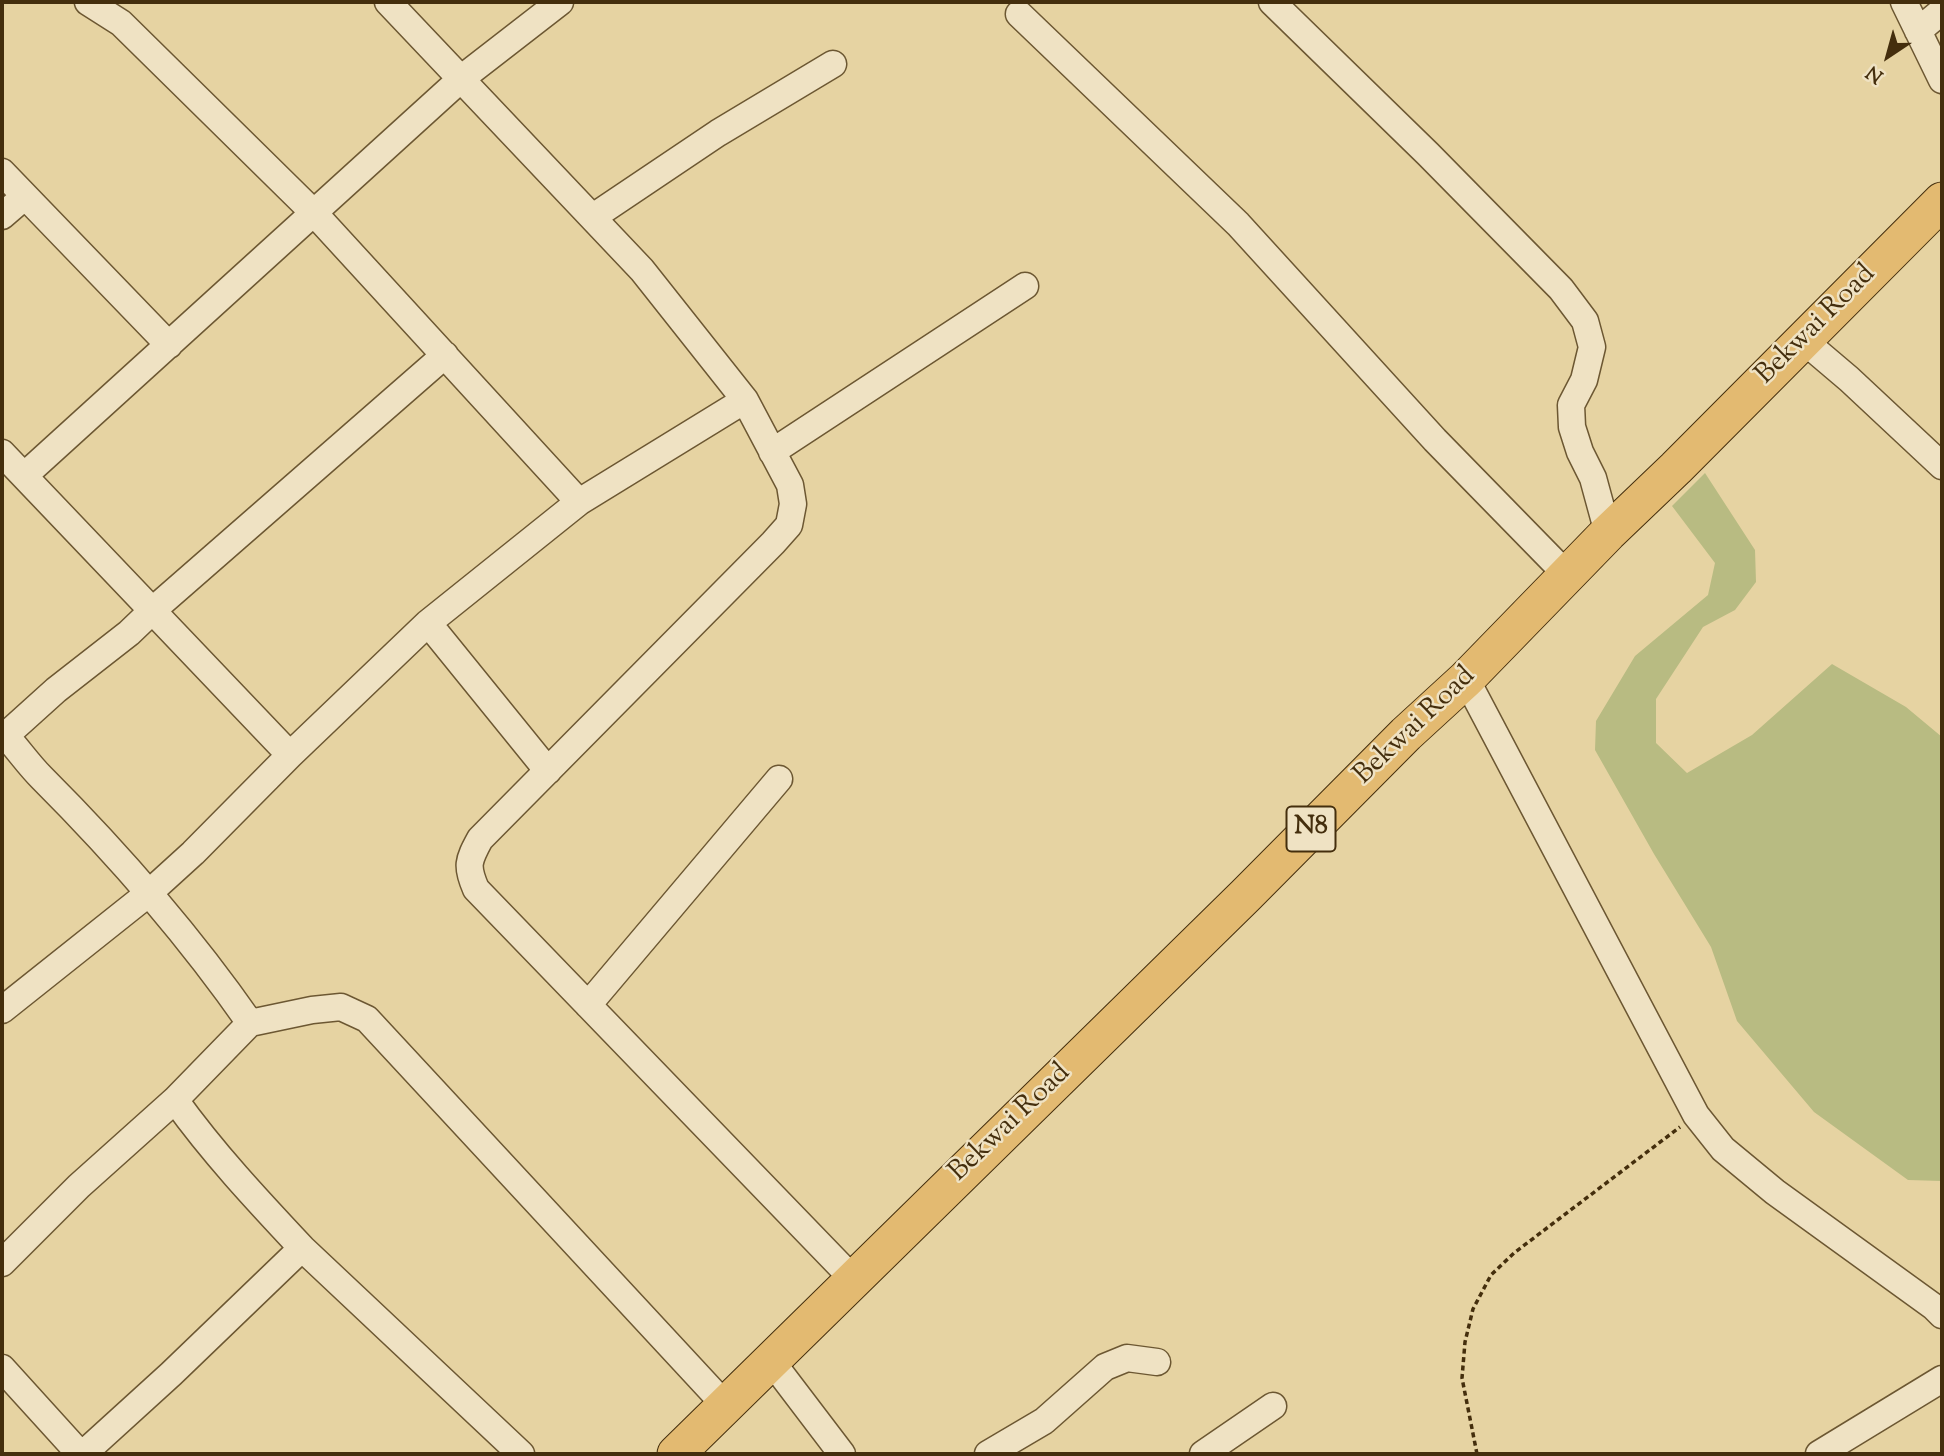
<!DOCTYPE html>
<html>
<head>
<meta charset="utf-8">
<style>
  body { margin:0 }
  #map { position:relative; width:1944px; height:1456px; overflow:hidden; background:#e6d3a2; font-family:"Sorts Mill Goudy",serif }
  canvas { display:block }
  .frame { position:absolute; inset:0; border:4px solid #442e0d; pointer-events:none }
  .north { position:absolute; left:1853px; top:21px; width:70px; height:70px; -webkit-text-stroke:5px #efe2c3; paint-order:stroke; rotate:216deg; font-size:19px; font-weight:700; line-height:28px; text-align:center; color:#442e0d }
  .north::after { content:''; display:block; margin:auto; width:24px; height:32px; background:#442e0d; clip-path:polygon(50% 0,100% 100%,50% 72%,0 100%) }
</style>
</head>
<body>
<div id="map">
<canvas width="1944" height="1456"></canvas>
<div class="frame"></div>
<div class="north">N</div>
</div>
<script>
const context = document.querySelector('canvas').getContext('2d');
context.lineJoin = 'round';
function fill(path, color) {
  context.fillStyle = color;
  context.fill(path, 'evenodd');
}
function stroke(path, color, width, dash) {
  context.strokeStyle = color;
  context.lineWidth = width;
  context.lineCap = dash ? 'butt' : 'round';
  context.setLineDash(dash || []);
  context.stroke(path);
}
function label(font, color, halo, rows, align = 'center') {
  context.font = font + ' "Sorts Mill Goudy",serif';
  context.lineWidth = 5;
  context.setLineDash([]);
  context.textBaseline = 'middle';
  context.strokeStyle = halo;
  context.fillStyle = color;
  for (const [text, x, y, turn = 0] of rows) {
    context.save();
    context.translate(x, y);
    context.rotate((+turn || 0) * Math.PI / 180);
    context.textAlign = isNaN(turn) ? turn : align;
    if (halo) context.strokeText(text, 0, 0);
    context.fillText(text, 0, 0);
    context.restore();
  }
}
const green = new Path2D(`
  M1705,473L1755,550L1756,582L1735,610L1703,627L1656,699V743L1687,773L1752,735L1832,664L1906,707L1942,737V1181L1908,1180L1814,1112L1737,1021L1711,947L1654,854L1595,750L1596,721L1635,656L1708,595L1715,563L1672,506Z`);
const path = new Path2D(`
  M1477,1454L1462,1378L1465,1342L1473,1309L1491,1275L1514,1253L1680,1127`);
const minor = new Path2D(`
  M88,2L121,23L314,213L579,502
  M388,2L642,270L745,400L790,485L793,504L789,525L773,543L480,839C468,861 466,866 476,889L853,1279
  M1272,2L1428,154L1561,289L1585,321L1592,347L1584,380L1571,405L1572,427L1580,452L1593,478L1608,533
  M1904,2L1942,80
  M1019,14L1238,224L1435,440L1567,575
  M1918,31L1942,11
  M2,172L169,345
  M2,216L24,197
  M593,217L718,133L833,64
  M1803,340L1849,379L1942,466
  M772,452L1025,286
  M2,453L290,755
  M25,475L462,78L560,2
  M428,623L548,771
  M1466,679L1696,1115L1723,1149L1775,1192L1934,1307L1942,1315
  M2,732C16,746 27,763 41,777C117,853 188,934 250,1023L175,1100L79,1186L2,1263
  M5,736L56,690L129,633L153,610L445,355
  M588,1005L779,779
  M2,1010L149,893L193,853L290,755L428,623L579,502L745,400
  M250,1023L312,1010L341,1007L367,1019L725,1405
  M302,1248L521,1454
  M772,1362L842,1454
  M2,1368L80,1454
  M83,1454L171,1374L302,1248C257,1200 213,1153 175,1100
  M988,1454L1044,1421L1105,1367L1127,1358L1157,1362
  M1203,1454L1273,1406
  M1819,1454L1942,1379`);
const highway = new Path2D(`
  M676,1454L1246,895L1406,734L1466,679L1608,533L1676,468L1942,201`);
const shields = [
  [1311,829,49]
];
const shieldNames = [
  ["N8",1311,829]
];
const streetNames = [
  ["Bekwai Road",1817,326,-45],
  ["Bekwai Road",1416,727,-44],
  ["Bekwai Road",1011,1124,-44]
];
fill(green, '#b8bb82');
stroke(minor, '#6c5732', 29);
stroke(highway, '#442e0d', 39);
stroke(path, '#442e0d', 3.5, [5, 3.5]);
stroke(minor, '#efe2c3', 26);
stroke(highway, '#e3ba71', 37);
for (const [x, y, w] of shields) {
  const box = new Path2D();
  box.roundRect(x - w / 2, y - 22.5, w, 45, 5);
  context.fillStyle = '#efe2c3';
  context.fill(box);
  stroke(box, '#442e0d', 2);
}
label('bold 26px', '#442e0d', null, shieldNames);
label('28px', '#442e0d', '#efe2c3', streetNames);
</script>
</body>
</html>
